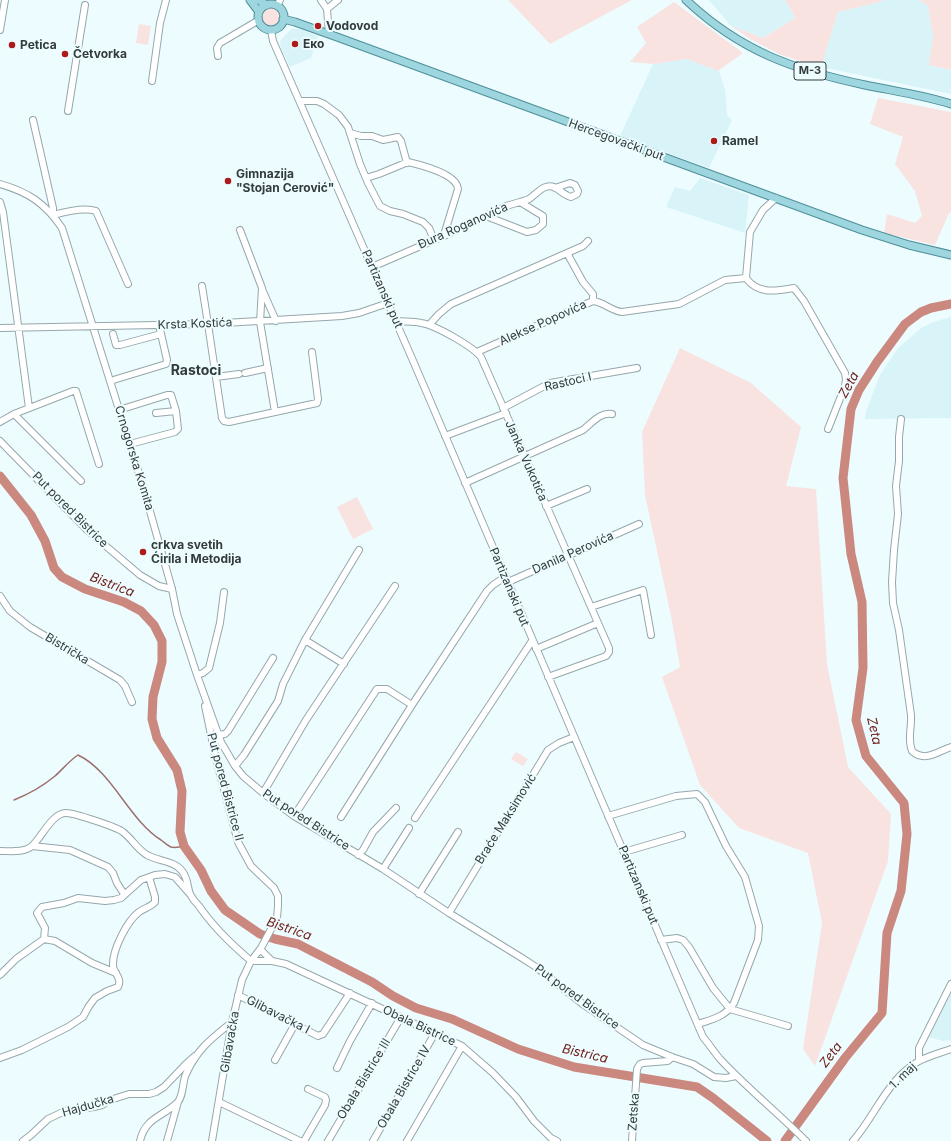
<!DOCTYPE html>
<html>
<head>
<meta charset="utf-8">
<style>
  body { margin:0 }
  canvas { display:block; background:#edfcff }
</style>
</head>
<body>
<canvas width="951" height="1141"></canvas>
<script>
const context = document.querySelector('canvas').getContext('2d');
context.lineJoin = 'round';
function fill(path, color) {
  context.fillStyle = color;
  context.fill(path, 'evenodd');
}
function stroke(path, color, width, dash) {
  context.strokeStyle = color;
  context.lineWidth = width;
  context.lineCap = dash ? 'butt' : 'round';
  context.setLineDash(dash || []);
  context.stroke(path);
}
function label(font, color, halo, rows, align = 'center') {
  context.font = font + ' Inter,sans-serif';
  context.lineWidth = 4;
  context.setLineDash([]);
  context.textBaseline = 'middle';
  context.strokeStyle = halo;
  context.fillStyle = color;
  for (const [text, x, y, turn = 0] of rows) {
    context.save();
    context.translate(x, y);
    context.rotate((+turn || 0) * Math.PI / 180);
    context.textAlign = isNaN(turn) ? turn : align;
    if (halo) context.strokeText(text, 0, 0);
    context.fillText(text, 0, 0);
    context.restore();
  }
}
const built = new Path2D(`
  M709,0H785L795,18L763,38L731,26Z
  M884,0H919L928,6L933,36L929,65L951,70V94L821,67L838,12L876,3Z
  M292,28L304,30L318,36L311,58L290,67L281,48L280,41Z
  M687,59L719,71L725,90L727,115L732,120L709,168L620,136L653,64Z
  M700,178L749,195L745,233L666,207L675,187L690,191Z
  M951,317V418L865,419L866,411L880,375L898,348L921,328L933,322Z
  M951,991V1040L943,1041L929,1037Z`);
const green = new Path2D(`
  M508,0H632L550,44Z
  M785,0H884L876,3L838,12L821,67L781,55L752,40L731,26L763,38L795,18Z
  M919,0H951V70L929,65L933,36L928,6Z
  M674,2L743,53L718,71L687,59L654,64L630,62L646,43L637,27Z
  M262 17a9 9 0 1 1 18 0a9 9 0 1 1-18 0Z
  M139,24L151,26L148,45L136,43Z
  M878,98L951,112V212L949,213L935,245L884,233L887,214L915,223L922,216L915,191L895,164L903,137L870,124Z
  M680,348L751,383L801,427L786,486L816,489L827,664L848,767L891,814L888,861L815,1066L803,1049L822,923L808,853L739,828L700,785L662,677L680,667L671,616L645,495L642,432Z
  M357,497L373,529L353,539L337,507Z
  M516,752L528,759L523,766L511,759Z`);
const stream = new Path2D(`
  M14,800C29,794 43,786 55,776C63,769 69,761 78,755C112,771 129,820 161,840C164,842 168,846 171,847C175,848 180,847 184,846`);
const river = new Path2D(`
  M0,476L31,515L45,541L54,568L62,577L85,589L124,602L141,611L154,625L162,641V662L153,697L152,719L157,738L177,770L182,791L180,832L184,846L201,870L211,891L225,910L260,934L275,939L298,944L372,982L393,996L416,1008L452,1019L518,1049L574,1067L697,1087L713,1098L767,1141
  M785,1141L845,1058L882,1013L887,933L901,891L907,834L904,803L866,756L856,720L863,668L862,602L851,554L843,478L851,409L859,390L877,362L905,324L921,312L931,308L951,304`);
const minor = new Path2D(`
  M321,0L327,9L329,34
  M277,6L280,0
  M327,9L338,0
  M0,30L5,0
  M271,30L273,41L414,363L703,1037C709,1044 714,1052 720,1059C747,1088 778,1113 806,1141
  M218,56L217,48L220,43L259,20
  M152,81L160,23L166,0
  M300,101H317L324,104L339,115L348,127L360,164L368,183L380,206L390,211L403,214L423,222L429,228L434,240
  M68,111L85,5
  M33,120L53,208V215C64,212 85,207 96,211L128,284
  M350,133L361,136H372L383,140L398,137L401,141L407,163
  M366,178L379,174L408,162C421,165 457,174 458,189L444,235
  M0,184C28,192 45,203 62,228L142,483L172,589L177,614L197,675L221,742L235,766L243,776L263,793L294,816L383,869L449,913L522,958L536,967L584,1005L643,1045L672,1057L693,1064L714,1077L726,1078L736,1076
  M776,198L763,210L750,232L746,278C758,295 777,291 794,288L804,301L845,373L846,379L845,386L828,429
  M0,202L3,212L29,408
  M520,202C523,201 527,200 529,199C537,194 544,183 554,187C560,190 564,195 571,197L577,194L578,191L575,185L570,183L555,188
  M567,253L583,282L593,294V301
  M372,267L446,235L506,206L520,202L543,216V224L536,230L527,232L486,216
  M202,286L208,324L222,418L224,421L229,422L275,412L260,322L262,288L240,230
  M262,289L276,321
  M396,321C404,322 413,321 421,323C435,325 472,346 481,357L609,648V652L606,656L548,677
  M429,325L439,314L451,304L583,246L588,241
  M0,328L208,324L342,316L359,313L388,303
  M113,334L116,345H120L161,334
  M477,352L593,301C604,302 611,311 622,312L679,304L725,280L746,278
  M245,373L268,368
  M216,377L239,374
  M110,381L166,364L167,360L159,325
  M503,408L550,383L637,368
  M119,410L167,395H171L176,411L156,413
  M275,412L317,403L318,399L312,352
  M14,414L81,481
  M901,419L899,437V461L896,486L898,514L894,550L892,582L893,603L899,630L911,715C912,728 907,738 912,751C925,763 938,751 951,747
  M0,422L14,414L73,391H76L99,464
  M445,436L506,413
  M0,441L87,530L140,575L159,586L172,589
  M130,444L175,432L178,429L176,411
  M465,483L583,430C592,423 600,412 612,414
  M546,506L587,489
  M508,582L639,524
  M0,596L10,611L30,627L120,680L125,686L132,702
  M591,607L643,590L651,635
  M305,640L344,664
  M536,649L598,623
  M197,675L203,673L209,668L220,623L224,592
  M205,706L216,759L238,842L251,866L274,888L278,896V906L277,918L261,948L251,961L242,980L232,1022L212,1141
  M218,735L225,734L228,731L273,658
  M235,766L244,755L278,701L283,684L305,640L359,550
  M263,793L306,720L395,586
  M294,816L377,689H387L412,705
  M608,816L676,796L697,794L705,802L726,846L745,877L759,926L758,940L734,1003C725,1017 713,1019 698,1024
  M341,817L412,705L487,591L493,585L505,577
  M415,818L532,641
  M32,846L70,850L108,867L113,873L117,883L124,894
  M0,851C10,851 24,853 32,846C42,837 52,813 66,813C74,813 117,827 123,832C132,839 137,849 147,855C158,861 175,861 182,871C188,878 187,886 190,894C192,898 196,903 199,906C214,928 231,944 251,961
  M624,852L682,835
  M358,855L363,850L373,832L396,808
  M383,869L409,828
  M419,894L458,832
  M449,913L548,750L559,743L574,737
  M44,939L55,941L92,963L116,973
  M661,940L677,938L683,940L689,947L713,988L730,1009L788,1026
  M260,949L272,961
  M251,961H272L286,964L462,1046L493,1073L516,1097L534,1121L551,1138L557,1141
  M0,975L16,959L44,939L45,928L37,913L42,907L64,903L78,898L105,901L114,900L121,898L141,880L155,875L165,874L175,877L190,894
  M238,995L318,1036L323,1034L350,993
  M0,1058L22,1050L68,1027L83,1017L89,1006L95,998L107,991L118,987C123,977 112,973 113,964C113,949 127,921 139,912C144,908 151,907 155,902V897L149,877
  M275,1060L295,1024
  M919,1061V1048L951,984
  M337,1068L350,1041L372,1003
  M219,1102L300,1141
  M23,1141L31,1135L48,1119L65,1111L94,1107L102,1105L110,1100L129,1094H149L156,1092L164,1087L186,1064L195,1056
  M140,1141C145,1118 162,1117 177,1103C184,1096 182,1082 186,1074C198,1048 211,1039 232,1022
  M167,1141L178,1102
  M304,1141L325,1105L326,1100L325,1097L308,1089
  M328,1141L401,1017
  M373,1141L435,1033
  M407,1141L462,1046
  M632,1141L637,1069L640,1064L643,1063L668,1061L672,1057
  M853,1141C876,1115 887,1079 919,1061C929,1056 940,1053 951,1049`);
const major = new Path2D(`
  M250,0L259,12
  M258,0L267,5
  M686,0C740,51 794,70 865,85C894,91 923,95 951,104
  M258 17a13 13 0 1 1 26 0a13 13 0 1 1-26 0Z
  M283,19L295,22L337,37L862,230L909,245L951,255`);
const markers = [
  [318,26,4,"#ac1a19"],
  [295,44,4,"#ac1a19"],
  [12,45,4,"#ac1a19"],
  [65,54,4,"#ac1a19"],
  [714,141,4,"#ac1a19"],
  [228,181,4,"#ac1a19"],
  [143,552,4,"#ac1a19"]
];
const shields = [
  [810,71,32]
];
const shieldNames = [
  ["M-3",810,71]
];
const poiNames = [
  ["Vodovod",326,26],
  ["Еко",303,44],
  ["Petica",20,45],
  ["Četvorka",73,54],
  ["Ramel",722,141],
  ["Gimnazija",236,174],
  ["\"Stojan Cerović\"",236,188],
  ["crkva svetih",151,545],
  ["Ćirila i Metodija",151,559]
];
const streetNames = [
  ["Hercegovački put",616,140,20],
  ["Đura Roganovića",463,226,-24],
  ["Partizanski put",382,289,66],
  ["Alekse Popovića",543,323,-24],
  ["Krsta Kostića",195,324,-2],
  ["Rastoci I",568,382,-13],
  ["Crnogorska Komita",134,458,73],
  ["Janka Vukotića",526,461,66],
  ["Put pored Bistrice",70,510,45],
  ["Danila Perovića",573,553,-24],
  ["Partizanski put",509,587,67],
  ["Bistrička",67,649,31],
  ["Put pored Bistrice II",225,787,75],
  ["Braće Maksimović",506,819,-58],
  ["Put pored Bistrice",306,820,33],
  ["Partizanski put",638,885,67],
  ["Put pored Bistrice",577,997,36],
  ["Glibavačka I",278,1015,27],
  ["Obala Bistrice",419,1026,25],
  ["Glibavačka",230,1042,-80],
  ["1. maj",903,1076,-44],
  ["Obala Bistrice III",364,1079,-59],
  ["Obala Bistrice IV",404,1087,-60],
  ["Hajdučka",88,1106,-16],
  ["Zetska",634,1112,-86]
];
const waterNames = [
  ["Zeta",849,385,-61],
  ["Bistrica",112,585,21],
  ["Zeta",874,731,77],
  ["Bistrica",289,929,19],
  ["Bistrica",585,1054,13],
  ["Zeta",831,1055,-53]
];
const quarterNames = [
  ["Rastoci",196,371]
];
fill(built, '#d8f4f9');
fill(green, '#f9e3e0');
stroke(stream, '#9d716b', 1.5);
stroke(river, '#ca887f', 9);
stroke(minor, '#96a7ab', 8);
stroke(major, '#4e8e98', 9);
stroke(minor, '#fff', 6);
stroke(major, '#9ed6df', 7);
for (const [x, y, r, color] of markers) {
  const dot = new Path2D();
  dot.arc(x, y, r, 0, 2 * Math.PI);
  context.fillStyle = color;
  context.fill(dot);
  stroke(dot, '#edfcff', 1.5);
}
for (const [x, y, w] of shields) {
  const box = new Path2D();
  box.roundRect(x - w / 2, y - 9, w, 18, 3);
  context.fillStyle = '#edfcff';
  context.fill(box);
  stroke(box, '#333b3c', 1);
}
label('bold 11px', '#333b3c', null, shieldNames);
label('bold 12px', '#333b3c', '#edfcff', poiNames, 'left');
label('12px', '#333b3c', '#edfcff', streetNames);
label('italic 13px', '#70201b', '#edfcff', waterNames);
label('bold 14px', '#333b3c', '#edfcff', quarterNames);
</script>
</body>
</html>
